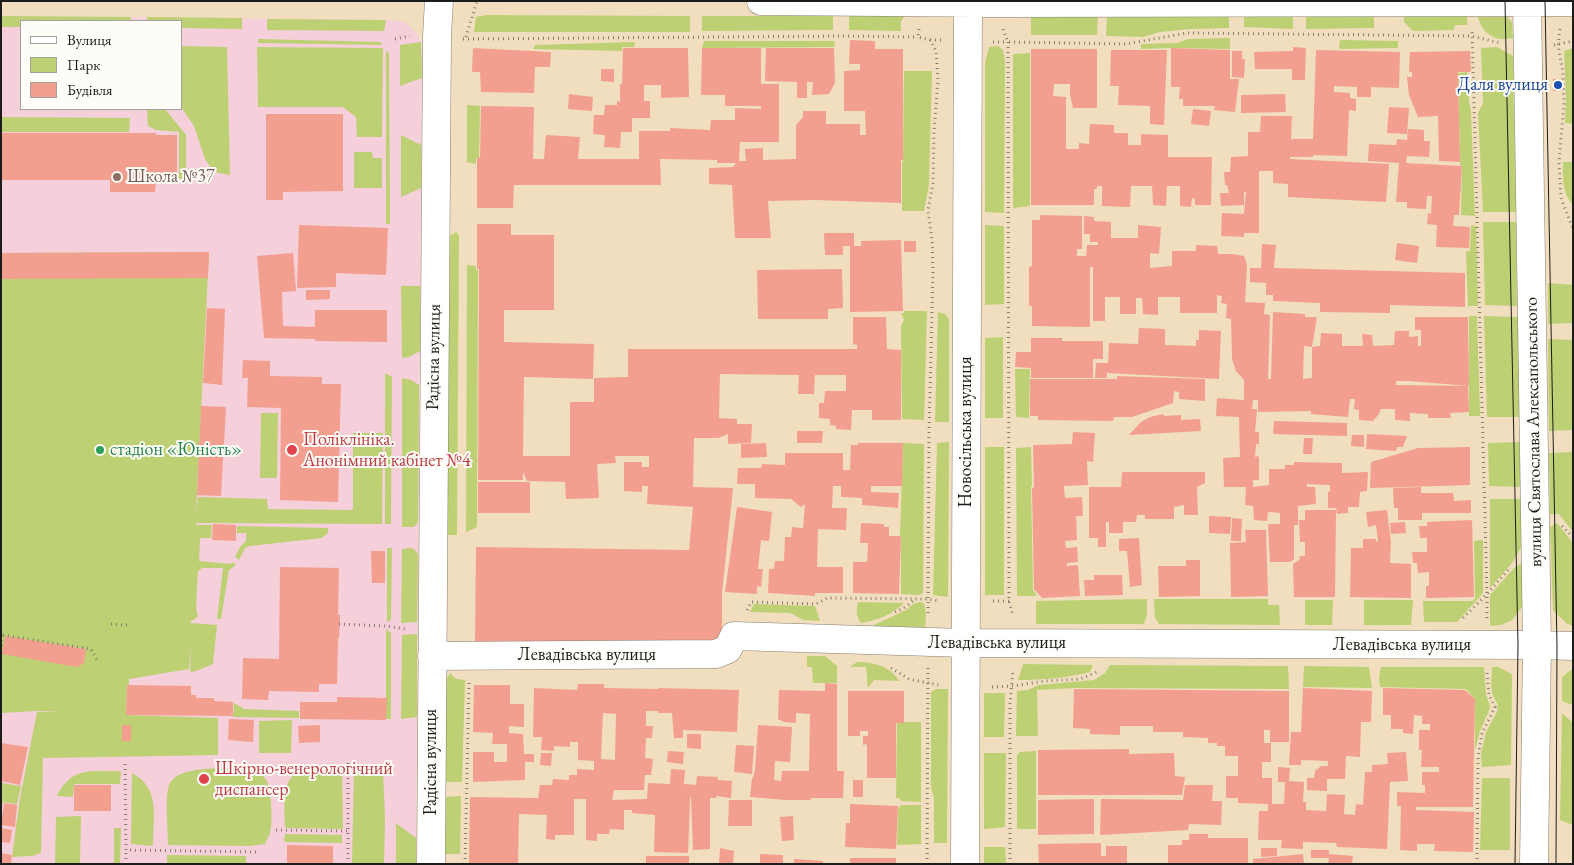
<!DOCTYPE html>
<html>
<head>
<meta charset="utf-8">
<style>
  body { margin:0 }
  #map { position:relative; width:1574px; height:865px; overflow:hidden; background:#f1debf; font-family:"EB Garamond",serif }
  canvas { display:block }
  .frame { position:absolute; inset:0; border:2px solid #1c1c1c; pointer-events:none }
  .legend { position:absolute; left:20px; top:20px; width:162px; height:90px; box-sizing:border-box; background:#fdfcf7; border:1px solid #a3a29f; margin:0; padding:6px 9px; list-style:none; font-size:15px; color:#1c1c1c }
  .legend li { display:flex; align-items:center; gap:10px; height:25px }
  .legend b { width:25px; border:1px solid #a3a29f }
</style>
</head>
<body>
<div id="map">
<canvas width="1574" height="865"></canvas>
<div class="frame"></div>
<ul class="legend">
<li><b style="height:6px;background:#fff"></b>Вулиця</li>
<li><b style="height:14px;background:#bed074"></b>Парк</li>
<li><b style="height:14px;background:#f29f90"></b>Будівля</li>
</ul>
</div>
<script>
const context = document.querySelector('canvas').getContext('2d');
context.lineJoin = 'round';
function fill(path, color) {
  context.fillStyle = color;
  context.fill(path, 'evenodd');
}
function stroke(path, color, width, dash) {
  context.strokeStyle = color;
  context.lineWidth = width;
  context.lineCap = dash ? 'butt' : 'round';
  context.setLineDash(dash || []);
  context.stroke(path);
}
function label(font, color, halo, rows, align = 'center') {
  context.font = font + ' "EB Garamond",serif';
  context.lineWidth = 4;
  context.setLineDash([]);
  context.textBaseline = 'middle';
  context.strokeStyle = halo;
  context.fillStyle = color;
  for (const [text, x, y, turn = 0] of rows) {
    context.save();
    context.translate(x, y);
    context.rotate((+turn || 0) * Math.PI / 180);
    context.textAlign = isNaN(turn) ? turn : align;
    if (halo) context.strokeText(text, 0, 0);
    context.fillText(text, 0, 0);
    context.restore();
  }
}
const built = new Path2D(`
  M1,16L389,20L405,22L418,35L421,42L422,52L416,864H1ZM21,21H181V109H21Z`);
const green = new Path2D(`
  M487,15L690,16V32H474L476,17Z
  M905,15L901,22V31L849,30V16Z
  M1,16L131,17L130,21H21V27H1Z
  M702,16H833V30L702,31Z
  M1031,16H1098L1097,35H1031Z
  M1107,16H1229V28L1190,29L1160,32L1143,37L1106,36Z
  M1244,16H1293V29L1244,27Z
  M1306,16L1374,17V28L1306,29Z
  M1404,16H1467V25H1455L1454,30L1413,31L1404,22Z
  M147,17L242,18V29L181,28V21H147Z
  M1478,17H1507L1512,22L1513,38C1508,38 1501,40 1496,38C1486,35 1480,26 1478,17Z
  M267,19L386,20L384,31L267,30Z
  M1230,38V49L1171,48L1141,49V44L1177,43L1188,39Z
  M258,39L381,42L382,45L258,43Z
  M1340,40L1398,41V48L1339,49Z
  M704,41H834L835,47L702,48Z
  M421,42L422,78L400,86V45Z
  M635,42L634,47H622V51L533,49L535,45Z
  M181,46L227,47L230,175L214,172L205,159L194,126L181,107Z
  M998,46L1003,50L1005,62L1004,213L985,212V63L989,47Z
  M257,47L383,48L382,137H357L356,117L343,107H258Z
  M1497,47L1513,56L1516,212H1483L1478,113L1483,103L1481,48Z
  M1573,48V124L1565,123L1566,96L1564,51Z
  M386,50L389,53L390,224H386Z
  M1030,53V206L1013,208V54Z
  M904,71H932L929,184L924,211H902V162H903Z
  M1467,72L1469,101L1471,111L1475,216L1461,215L1462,166L1460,165V162L1458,73Z
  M467,105L480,106L479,158H476V164L467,162Z
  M147,109H165L186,135V179H179V132L156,130L148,126Z
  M1,117L130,118L129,132H1Z
  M401,135L421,145V188L401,197Z
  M354,152H372L373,158H382V188H354Z
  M1563,162H1573V205C1562,193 1563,178 1563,162Z
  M1483,222H1516L1517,306L1485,305Z
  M985,225L1004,226V304L985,305Z
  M1471,225L1476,226L1478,306H1468L1466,251H1470Z
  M456,232L459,235L457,535H447L450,236Z
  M209,252L196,513L198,497L267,499L268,509L353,510V433H383L382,524L196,523V525H212L211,538H200L199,561L231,564L233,562L236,565L229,570L221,619H217L223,568H202L198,571L196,609L198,616L194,620H191V623L217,625L213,664L196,671L190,672L191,644L189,669L129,679V685H127L126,715L218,718V755L43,758L41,853L32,856L12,857L20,798L37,712H63L36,711L1,713V253Z
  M467,265L476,266V270H478L477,527L466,532Z
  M1548,283L1573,285V323L1548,324Z
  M401,286H420V351L409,357L402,358Z
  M904,311H927L924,420L902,419L901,326L904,320L901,313H904Z
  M938,312L945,314L949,319V422H935Z
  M1469,316H1477L1480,416H1469Z
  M1484,316L1518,317L1520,417H1487Z
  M1003,337V418H985V338Z
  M1548,339L1573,340V430L1549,431Z
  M1015,369H1030L1029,418L1016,417Z
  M385,373L392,377L391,524H385Z
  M402,378L411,380L419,385L418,522L414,527H402Z
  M261,413H278L277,478H260Z
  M949,442L948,597L933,595L937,443Z
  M1520,442L1521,487L1489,486L1488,443Z
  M903,443L924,444L923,593L919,595L901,594V536H900Z
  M985,447H1004V595H985Z
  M1031,447L1032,486L1031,487L1033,590L1037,596H1017L1016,448Z
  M1573,452V532L1559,514H1550L1549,453Z
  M1490,499H1521L1522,546L1512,563L1490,588Z
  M1557,523L1573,543V626L1566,623L1553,610L1550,527Z
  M237,526L328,528V533L322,538L250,546L245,548L239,560L235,557L240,547L246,541V533H237Z
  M1483,540V593L1457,622H1424L1423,601H1473L1475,598L1474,541Z
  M387,548H392L391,620L387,622Z
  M410,548L414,549L418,554L417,622L401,623L402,549Z
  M1522,563V607L1512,620L1501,625L1490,626V595L1514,568Z
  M1147,599V614L1144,624H1036V601Z
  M1154,599H1268V605H1279L1280,625L1159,624L1155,618Z
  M1305,600H1333L1332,625H1305Z
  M1364,600H1413L1411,625H1364Z
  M858,602L904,603C893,614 876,621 861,623C856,616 856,611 858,602Z
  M920,602L924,603L926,614L925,632L872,627L876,624L906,610L913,604Z
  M754,604L815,606L820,621L804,620L790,613L750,612Z
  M386,629L391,633V719H386Z
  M417,634V717L401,719L402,635Z
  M807,656H825L837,666V683H813L812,667H807Z
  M857,662C873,662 891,666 899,681L874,680L868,688L866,667H850Z
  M1023,664L1093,665L1090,672C1067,678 1042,680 1018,680Z
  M1110,665L1288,666L1289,689L1075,688L1037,690L1038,736H1016L1017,691L1028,690L1039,685L1094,680L1105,673Z
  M1304,666L1369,667L1372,688L1303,687Z
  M1381,667H1484L1486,694L1490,707L1488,713L1480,731L1475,750V699L1466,689L1380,687L1379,678Z
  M1492,667H1498L1512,674L1511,765L1482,767L1481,754L1486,732L1497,712L1498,705L1493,696L1491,685Z
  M1572,669H1573V705L1562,701V677Z
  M450,673L456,679L465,680L462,782H444L445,682Z
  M936,689H948L947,843H934V798L931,788V692Z
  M984,693H1005L1004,737H984Z
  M234,703L244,709L299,711V718L233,717Z
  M1562,713L1572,722L1573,726V825L1560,820Z
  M292,720L291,753H259V721Z
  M904,722H921V802L901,801L899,798H896L897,723H904Z
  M1036,751V829H1017V755L1020,752Z
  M984,753H1006L1005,827L984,829Z
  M312,767H342L343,829L285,828C285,809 279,780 301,770C304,768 309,768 312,767Z
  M354,767H383L385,818L384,864H352Z
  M247,769C254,771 261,773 265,778C272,785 273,824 270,833C269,837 266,840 265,844L249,846L168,845C168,832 164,792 170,783C180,764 229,769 247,769Z
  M121,771L120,784H74L73,797L57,796C72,766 91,772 121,771Z
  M132,773C161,788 153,818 153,846L131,844Z
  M1482,778H1510V850H1480Z
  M1,783L21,786L17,804L3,802L1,812Z
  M461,796L460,854H444L443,797Z
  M901,805H921V844L897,845L898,808Z
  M81,816L80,863H114V828H121L120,864H55L56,817Z
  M396,823L416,838V864H396Z
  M285,834L342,835V843L284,842Z
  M984,847H1005L1006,864H984Z
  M167,855L246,856V864H167Z`);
const building = new Path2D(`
  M850,40L875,41V49H903V160H901V203L816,200L768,201L771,238H735L732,185L709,184V168L733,167L736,163H717V160L660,159L661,185H514L513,208H477V158H480L481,106L534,107L533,159H544L546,135L580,137L578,159H639V131H670V128L710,130L711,120H735V108L761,109V106H725V95H701L702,48H761V84H779V142H740L739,161H746L745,149L763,148V160L796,159V125L803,117V111H826V124H860V135H866L865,111H844V71L860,70V64H849Z
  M1293,47L1306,48L1305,80H1292V69H1255L1254,52L1293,51Z
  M473,48L551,52L550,67H535L534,93L481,92L480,72H472Z
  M623,48H688L689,97L661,98V85H644V101H650V118H632V132H621L620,148L604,147L605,135L593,134L594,115H604L605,105H617V101L620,102V84H622Z
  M766,48H834L835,83L829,94L812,95L813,82H807V98H797V82L765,81Z
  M1171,48L1230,50V79H1239L1235,112L1214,110L1215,106H1183V99H1179L1180,87H1171Z
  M1031,49H1097V108H1073L1070,94V84H1054L1053,96L1066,97V149H1079V143L1089,144L1090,124L1114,125V133H1128V145H1141V134L1168,135V157H1212L1211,205H1195V199L1192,198L1191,207L1180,206V186H1167L1166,206L1153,205L1152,186H1131L1130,207L1102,206V186H1097V189H1094V205H1031Z
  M1111,50H1167L1164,125L1150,124V106L1118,105L1119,86H1110Z
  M1316,50L1400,52L1399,88L1371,87V97H1357V87L1334,86V92L1350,93V98L1356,99V111L1349,110L1347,156L1313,155V157H1290V159L1389,164L1386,202L1288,197V184L1273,183V171H1259V233H1244V237L1221,236L1222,213L1244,214L1246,192H1244V205L1221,206L1220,193H1229L1227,185H1225L1224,172H1230L1231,157L1248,156V132H1260L1261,116H1292L1291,139H1313Z
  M1232,51H1242V59H1245L1244,78L1232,77Z
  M1470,51L1471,72H1458L1460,162L1439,161L1438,116L1418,117L1409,95L1407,77H1412V72H1409L1410,52Z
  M601,69H614V82L601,81Z
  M1553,79H1561V91H1553Z
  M569,94L593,97L592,111L568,109Z
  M1285,94L1286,112L1241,113V95Z
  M1389,107L1409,108L1407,134L1387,133Z
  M1193,109L1211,111L1209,126L1191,124Z
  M266,114H343V191L283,192V200H266Z
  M1408,129L1424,130V141H1430L1429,157L1407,156L1406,163L1462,166L1459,215H1454L1453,226L1470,227L1469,248L1436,247L1437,225L1427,224L1428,213L1431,214L1432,196H1427L1426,209L1407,208V202H1396L1399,163L1368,161L1369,144L1396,145L1397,139L1407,140Z
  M1,133H156V135H177V179H156L155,192H110V180H1Z
  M1040,215L1082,216V249H1077V256H1086L1087,245H1098V242H1090V234H1084V216L1094,217V221L1111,222V238H1138V225L1161,227L1159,254L1150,253V268L1172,266V251H1196V245L1217,246L1218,254H1232L1244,256L1247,265L1245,302L1265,303L1264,314L1270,315L1268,379H1271L1273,312L1305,314V317H1317L1312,347L1304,346L1303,379L1312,378V347L1320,346L1321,333L1342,334V346H1363L1362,334L1372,335L1373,346L1394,345L1395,331H1409V337L1418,336V346H1421V330H1415V317H1468L1469,386L1409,381H1396V385L1468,386L1469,412L1450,413L1451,418H1428V414L1410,413V421L1395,420V409H1381L1379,414L1373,421L1359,420V410L1354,409L1355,399H1350L1348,417L1311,414V411L1258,412V400H1253L1252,409H1257L1255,432H1259V444H1256L1255,457L1259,456V480H1253V487L1269,485V469H1285V465H1294V462L1342,463V473L1368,472L1367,491L1360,492L1359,507H1348V513L1337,514L1336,508H1328V491L1330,492V485L1307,484V487H1315L1316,504L1298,506V525H1294V559L1290,562H1270L1268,524H1280V513L1268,512L1267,521L1254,520L1253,506L1245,505L1246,487H1224L1223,458L1240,457L1239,417L1216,416L1217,398L1244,400V380L1236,371L1232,359L1231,319L1226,318L1227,304L1221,303L1222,296L1217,295V313H1180V297H1158V315L1143,314L1142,298H1136V314H1120V297H1105V321H1093V267H1090V327L1032,326V306H1029V267L1032,266V220H1040Z
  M477,224H511V235H554V310H504V342L594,344L593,379L524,377L523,456H570V402H594V378L628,377V349H857V345L853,344V317H886L887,349L901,350V420H872V410H852L851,430L836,429V426L830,425V419L819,418V403H824L825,391H846V375H815L814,394H798L799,375L720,374L719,418L737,419V424H752L751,443L728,444V434L718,438H694L693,487L733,488L722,593V643H475L476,547L689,550L693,507L647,504L648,486H642V492L624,491V462H642V467H649V456H615L616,463L597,464L599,498L566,499L565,482L527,481L523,472V480H478L479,269H477Z
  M299,225L388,228L386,275L336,273V287L297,288Z
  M824,233H854V246H861V241L901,240L903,311L850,312V246H843V255H825Z
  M904,241H916V252H904Z
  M1397,243L1419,246L1417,263L1395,260Z
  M1262,244L1276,245L1274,268L1465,273V307L1390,305V313L1320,312V303L1273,301V295H1266V283L1250,282V268H1261Z
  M209,252L208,278L1,279V253Z
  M293,253L296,291L282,292L283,326L315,327V310H387V342L315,341V339L264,338L257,256Z
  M842,269L843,308L828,309V319H758L757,270Z
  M306,290H330V299L306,300Z
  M207,308L225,309L222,385L203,383Z
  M1139,328L1165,329V345L1196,346V340H1199V330L1221,331L1219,379L1107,373V378H1095L1096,363H1108L1109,343L1138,344Z
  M1031,338H1062V341H1103V359H1093V378H1031V368L1015,367L1016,352H1031Z
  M243,360L270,361V376L322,377V384H341L338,502L280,500L281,408L247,407L248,378H242Z
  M1117,376L1205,379V401L1179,399V392L1174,391L1173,403L1132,417H1114L1113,421L1038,420V416H1030V379H1117Z
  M201,406L226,407L221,496L197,495Z
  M1163,414L1164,416L1181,415V420L1200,419L1201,431L1129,435L1141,422L1150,417Z
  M1274,421L1347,423V436L1273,434Z
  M797,431H823L822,443H797Z
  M1073,432L1095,433L1093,462L1087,461L1088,485L1064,486L1065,498L1082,497L1083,516H1076L1077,540L1065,541L1066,548L1077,547L1078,562L1067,563V566L1078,565L1080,596L1042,598L1034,589L1032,488L1034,487L1033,445L1072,444Z
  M1367,434L1407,436L1403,447H1397L1396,451L1366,449Z
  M1352,435H1364V447L1351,446Z
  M1304,438H1313L1312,454H1303Z
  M766,443L767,457L741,458V444Z
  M858,443H903L902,486H871V492L899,493L898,508L862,505V498L841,497V486H833L832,508H847L846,530L818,529L817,567H843V593H815V596L768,593L769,569H774L775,561H784L785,537H791L792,527L803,528L805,504L801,507L791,499L755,498V484H737L738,468H761L762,464L785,465V453H843V470H850L851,445H858Z
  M1470,447V485L1370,488L1371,462L1418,448Z
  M1122,472H1205V483L1197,487L1198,515H1184V505L1174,507V519H1145V515H1137L1136,522H1123V533H1109V522H1106V547H1098V538H1089V487H1121Z
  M478,482H530V513H478Z
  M1421,487V493H1453L1454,501L1471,500V513H1422V520H1398V508H1394L1393,488Z
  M737,507L772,512L769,541L761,540L758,569H763L761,587L757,586V594L725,592Z
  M1305,510H1336L1335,597H1294L1293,564L1299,560L1300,556H1305V542H1300L1299,520H1305Z
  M1387,510L1391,542L1390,563L1411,564V598L1350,597L1351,548H1363V539H1376V542L1378,541L1376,525L1368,527L1366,512Z
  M1209,516L1231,517L1230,534L1209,533Z
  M1232,518L1242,519L1241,541H1231Z
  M1472,520L1474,597L1426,598V586H1429V572L1418,573L1417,563H1413L1412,552H1427V538H1420L1419,526H1427V522Z
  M1405,522L1406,533L1391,534L1390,523Z
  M861,523L884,524V527H889V536H901L899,594L853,593V562H867L868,543H860Z
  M213,524L236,525V541L212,540Z
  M1245,530H1266L1268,596L1231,597L1230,543L1246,542Z
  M1139,538L1142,585L1130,587L1127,551H1119V539Z
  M371,551H385V583H372Z
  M1186,560H1200V596L1159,597L1158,566H1186Z
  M280,567L339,568L338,615H340L339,638H338L337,684H319V692L269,691L268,700L242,699L243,658L279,659Z
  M1094,575H1122L1123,595L1085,596L1084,580H1094Z
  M5,636L86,649L84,663L77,667L2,654Z
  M825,683L837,684V771H844L843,798H811V800H785L750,797L752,778H753L755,769L758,725L792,727L790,762L775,761L774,780L781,781L782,771H809L810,714L796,713V723L784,722L778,719L779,690L825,691Z
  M578,684H604V688L659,689L658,688L739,690L737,732L683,730V738H674L672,713H658V711H646V726H653L652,738H646L645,758L653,759L651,775H645L644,790H614L612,800L647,799L648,783L670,784L671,769L685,770L684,784L696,785L697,776L718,777V780L732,781L731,798L716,796V798H710V849L693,850L691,797H690V800L688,853L654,852L655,815L632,813V810H624V830L610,829L609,834H597V841L586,840V799H574V835H555V840L546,839L547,815L519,814L518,864H469L470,797L538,798L540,785H552L553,779L569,780V775H577V769L594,770V761L578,760V742H570V747L554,746V751L541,750L542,737H533L534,688L577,690ZM603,713L616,714L615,760L601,759Z
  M127,685L191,686V695H196V698H214V701L233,702V716L126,715Z
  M474,685H510V704H524V727L509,726V733L523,734L524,754H534V762H525V780L473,782V752H494V762H507V744H492L493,733L473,732Z
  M1303,688L1372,691L1371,722H1361L1360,757L1346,756L1345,779H1327V791L1307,790V778H1314L1315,771L1321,766H1328V761L1301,760V765H1289L1291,732H1301Z
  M1383,688L1465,690L1475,699L1473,807H1416V810L1474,812L1473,852L1434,851L1435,844H1417V851L1400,850L1401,806H1397V792L1425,793V785H1422V772H1439V767H1421L1422,750H1419V730H1430V724H1422V716L1414,715L1413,734L1403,733V729H1391V715H1383Z
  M1074,689L1289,691V742H1270V730H1264V743H1271V762H1262V778H1272V804H1284L1285,782H1278V767L1290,768L1289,781L1304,782L1303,802H1306V810L1326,811L1327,794L1345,795L1344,814L1355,815L1356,804L1363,805L1365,772H1372V765L1388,764L1387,753L1406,752L1408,781L1390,782L1387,849L1337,847L1336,843L1303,842V849L1281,848L1282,840H1258L1259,811H1268V804L1238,803V798H1226V776H1238V756H1225V746H1217V743H1208V738L1183,737V732H1153V726H1120V735L1090,734V729L1073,728Z
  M848,691H904V723H896V778H867V744L863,745V736H868V731H860V736H848Z
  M337,697L387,698L386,720L300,719V702H337Z
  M229,719L254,720L253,742L228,740Z
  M122,725H131V741H122Z
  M320,725V742L299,743L298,726Z
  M687,734H701V749L687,748Z
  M1,743L28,747L20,785L1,781Z
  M736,745L754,746L752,774L734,772Z
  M1129,749V754L1174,753L1175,776L1185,777L1182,795H1038V750Z
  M668,751L684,752L683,764L667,762Z
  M541,753H552L551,766L540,765Z
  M853,780H863V797H853Z
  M74,785H111V811H74Z
  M1185,785H1213L1212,801H1222L1221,825L1189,824L1188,830L1100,835L1101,799L1183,800Z
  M1094,799V834L1038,835V800Z
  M729,800H752V826H728Z
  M4,803L17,805L15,827L1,825Z
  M850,804L898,806L896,849L845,847L846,823H850Z
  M793,816L794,840L782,841L780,817Z
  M1,828L12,830L10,843L1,842Z
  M1189,834H1208V838H1248V864H1168V845H1182V840H1189Z
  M1101,843V856H1106V846H1127V864H1039L1038,844Z
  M287,845L333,846V864H287Z
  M720,848L734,851L733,864H719Z
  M1261,848H1277V856L1261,857Z
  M1311,850H1329V854L1353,856L1352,864L1328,863L1329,858H1311Z
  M1,853L12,855L11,864H1Z
  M760,854L783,855V864H760Z
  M1303,854L1304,864H1253V859Z
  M646,856H689V864H646Z
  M850,858H896V864H850Z
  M794,859L823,861V864H794Z`);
const path = new Path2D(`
  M919,29L918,37L930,40L936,51L938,80L934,131L933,183L928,210L932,240L933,269L929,433L928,616
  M1003,29L1008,42L1126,44L1187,33L1472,36L1500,43
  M1560,29L1558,45L1563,73L1564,104L1559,162L1561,198L1573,229
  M466,37L477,1
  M395,39L410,36
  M463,39L842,36L918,37
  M930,40H942
  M993,42H1008L1009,601L1013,616
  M1554,45L1573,41
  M1562,526L1573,537
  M993,601H1009
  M747,610L751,602L816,604L827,598L928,599L939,601
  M895,612L904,608L915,599
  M1463,618L1487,594L1472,29
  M1487,618V594L1508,570
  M111,624L127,625
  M339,624L386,626L406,629
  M3,635L91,649L98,662
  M1,646L2,635
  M891,668L909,679L939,685
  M992,687L1013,686L1045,681L1080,679L1097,672
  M125,764L126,850L257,852
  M276,830L348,831
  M126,864V850
  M348,864V760
  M465,864L469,682
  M927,864L928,668
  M1010,864V704L1013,670
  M1477,864L1478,758L1482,733L1495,707L1489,695L1487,672`);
const minor = new Path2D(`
  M761,1L1003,3L1573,2
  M1527,1L1537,645L1534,864
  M432,656L716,654L728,649L734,636L965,643L1537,645L1573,646
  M431,864L437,36L439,1
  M965,864L968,1`);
const tram = new Path2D(`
  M1505,1L1518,645L1515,864
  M1545,1L1557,646L1556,864`);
const markers = [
  [1558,85,5,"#1a4fb4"],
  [117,177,5,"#8d6e63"],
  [100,450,5,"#2e9e5b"],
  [292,450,6,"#e0444e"],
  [204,779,6,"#e0444e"]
];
const transitNames = [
  ["Даля вулиця",1548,85]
];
const educationNames = [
  ["Школа №37",127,177]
];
const streetNames = [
  ["Радісна вулиця",434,357,-89],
  ["Новосільська вулиця",966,432,-90],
  ["вулиця Святослава Алексапольського",1534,432,-91],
  ["Левадівська вулиця",997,643],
  ["Левадівська вулиця",1402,645],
  ["Левадівська вулиця",587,655],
  ["Радісна вулиця",431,762,-90]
];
const healthNames = [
  ["Поліклініка.",303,440],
  ["Анонімний кабінет №4",303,461],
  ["Шкірно-венерологічний",215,769],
  ["диспансер",215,790]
];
const leisureNames = [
  ["стадіон «Юність»",110,450]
];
fill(built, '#f5cfda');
fill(green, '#bed074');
fill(building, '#f29f90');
stroke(minor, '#867d6e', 29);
stroke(path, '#867d6e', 3, [1, 4]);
stroke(minor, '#fff', 28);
stroke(tram, '#1c1c1c', 1);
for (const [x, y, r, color] of markers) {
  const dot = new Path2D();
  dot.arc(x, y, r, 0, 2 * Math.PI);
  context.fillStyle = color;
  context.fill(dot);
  stroke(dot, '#fdfcf7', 2);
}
label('18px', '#164399', '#fdfcf7', transitNames, 'right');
label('18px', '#785e54', '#fdfcf7', educationNames, 'left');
label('18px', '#1c1c1c', '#fdfcf7', streetNames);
label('18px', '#be3a42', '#fdfcf7', healthNames, 'left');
label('18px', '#27864d', '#fdfcf7', leisureNames, 'left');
</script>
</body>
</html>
